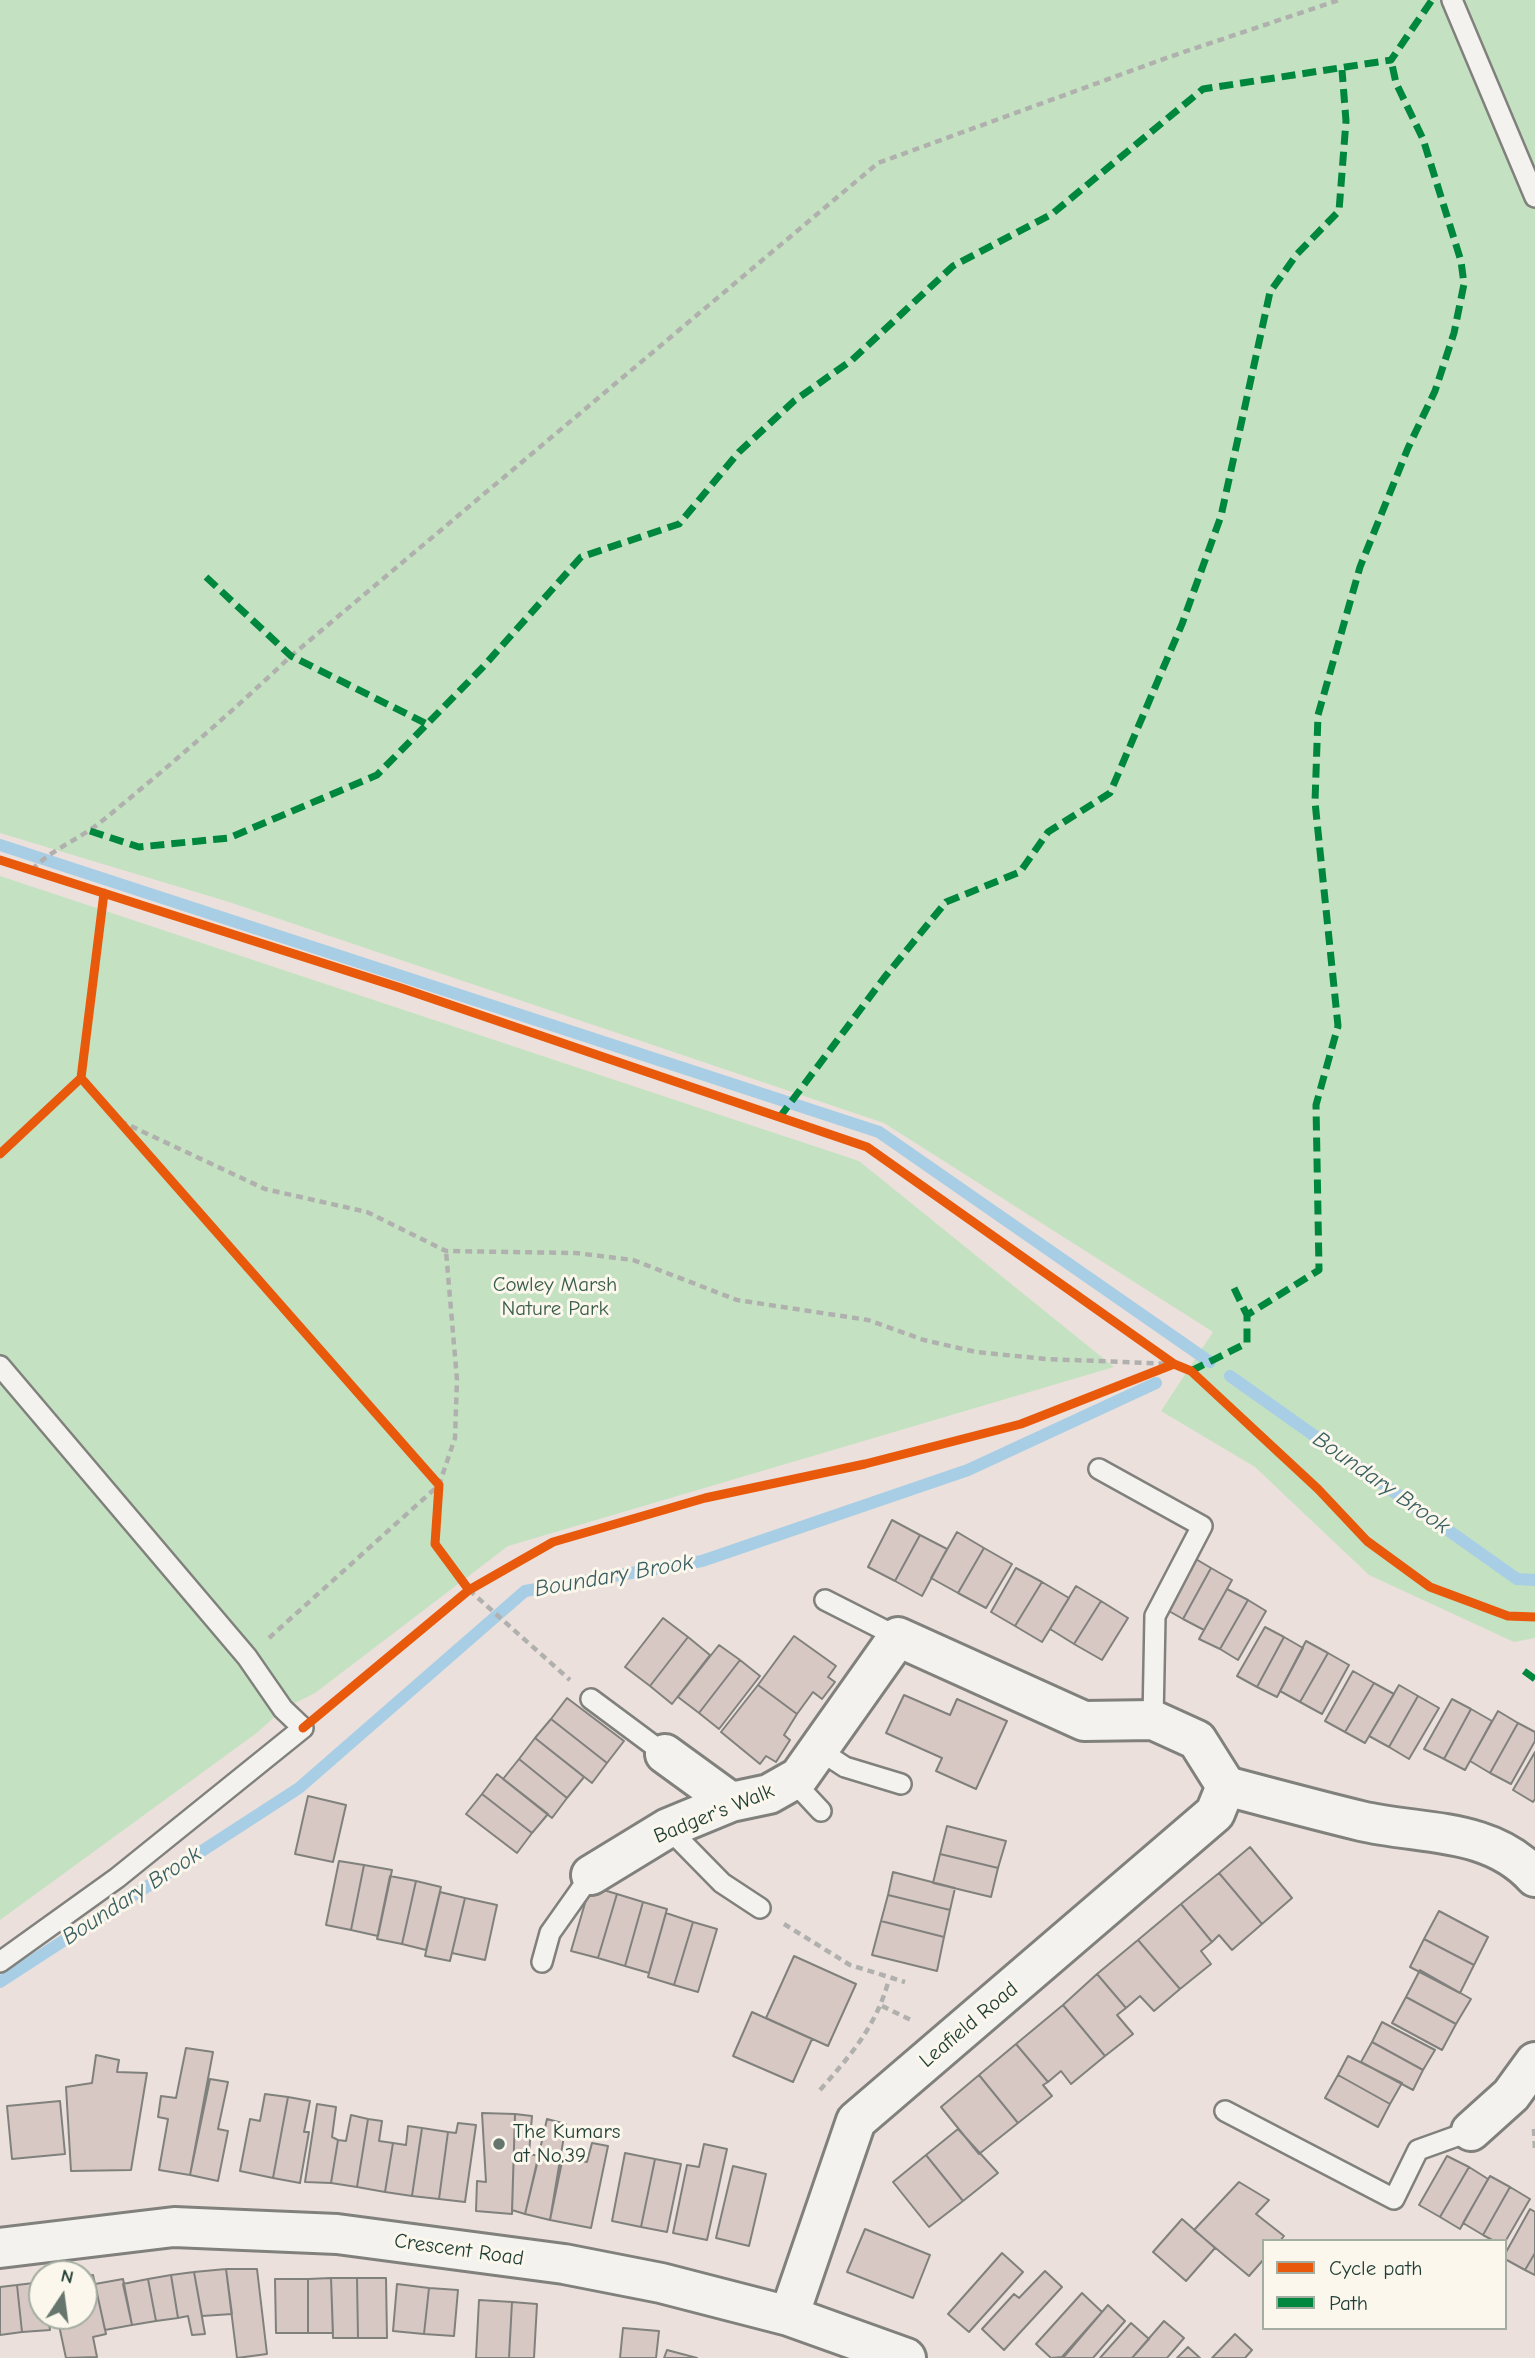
<!DOCTYPE html>
<html>
<head>
<meta charset="utf-8">
<style>
  body { margin:0 }
  #map { position:relative; width:1535px; height:2358px; overflow:hidden; background:#ebe0db; font-family:"Comic Neue",sans-serif }
  canvas { display:block }
  .legend { position:absolute; left:1262px; top:2239px; width:245px; height:91px; box-sizing:border-box; background:#fbf7ec; border:2px solid #a3ada2; margin:0; padding:9px 12px; list-style:none; font-size:21px; color:#1f3d34 }
  .legend li { display:flex; align-items:center; gap:14px; height:35px }
  .legend b { width:35px; border:2px solid #a3ada2 }
  .north { position:absolute; left:28px; top:2260px; width:70px; height:70px; box-sizing:border-box; background:#fbf7ec; border:2px solid #a3ada2; border-radius:50%; rotate:13deg; font-size:19px; font-weight:700; line-height:28px; text-align:center; color:#1f3d34 }
  .north::after { content:''; display:block; margin:auto; width:24px; height:32px; background:#66766e; clip-path:polygon(50% 0,100% 100%,50% 72%,0 100%) }
</style>
</head>
<body>
<div id="map">
<canvas width="1535" height="2358"></canvas>
<ul class="legend">
<li><b style="height:9px;background:#e8590c"></b>Cycle path</li>
<li><b style="height:9px;background:#00873e"></b>Path</li>
</ul>
<div class="north">N</div>
</div>
<script>
const context = document.querySelector('canvas').getContext('2d');
context.lineJoin = 'round';
function fill(path, color) {
  context.fillStyle = color;
  context.fill(path, 'evenodd');
}
function stroke(path, color, width, dash) {
  context.strokeStyle = color;
  context.lineWidth = width;
  context.lineCap = dash ? 'butt' : 'round';
  context.setLineDash(dash || []);
  context.stroke(path);
}
function label(font, color, halo, rows, align = 'center') {
  context.font = font + ' "Comic Neue",sans-serif';
  context.lineWidth = 6;
  context.setLineDash([]);
  context.textBaseline = 'middle';
  context.strokeStyle = halo;
  context.fillStyle = color;
  for (const [text, x, y, turn = 0] of rows) {
    context.save();
    context.translate(x, y);
    context.rotate((+turn || 0) * Math.PI / 180);
    context.textAlign = isNaN(turn) ? turn : align;
    if (halo) context.strokeText(text, 0, 0);
    context.fillText(text, 0, 0);
    context.restore();
  }
}
const green = new Path2D(`
  M0,0H1535V1638L1514,1642L1369,1575L1255,1467L1161,1411L1213,1332L884,1123L229,902L0,833Z
  M0,876L859,1161L1114,1367L508,1546L315,1693L283,1709L258,1732L0,1920Z`);
const stream = new Path2D(`
  M0,845L879,1132L1210,1362
  M1230,1376L1517,1579L1535,1580
  M0,1982L299,1788L525,1591L702,1561L968,1470L1156,1383`);
const building = new Path2D(`
  M892,1520L920,1535L895,1581L868,1567Z
  M957,1532L984,1548L958,1593L931,1578Z
  M920,1535L947,1549L922,1596L895,1581Z
  M984,1548L1012,1564L986,1608L958,1593Z
  M1189,1555L1211,1568L1183,1619L1160,1606Z
  M1016,1568L1042,1582L1015,1626L991,1612Z
  M1211,1568L1232,1580L1204,1630L1183,1619Z
  M1042,1582L1069,1598L1042,1642L1015,1626Z
  M1076,1586L1101,1601L1074,1644L1050,1629Z
  M1227,1589L1248,1600L1220,1649L1199,1639Z
  M1248,1600L1266,1611L1238,1660L1220,1649Z
  M1101,1601L1128,1618L1102,1660L1074,1644Z
  M663,1618L688,1637L650,1686L625,1667Z
  M1265,1627L1284,1637L1257,1687L1237,1676Z
  M794,1636L836,1666L828,1677L835,1682L822,1699L813,1692L797,1714L758,1685Z
  M688,1637L710,1655L672,1704L650,1686Z
  M1284,1637L1303,1648L1277,1697L1257,1687Z
  M1306,1641L1328,1653L1300,1702L1280,1691Z
  M719,1645L740,1660L699,1713L678,1697Z
  M1328,1653L1349,1665L1322,1714L1300,1702Z
  M740,1660L760,1676L719,1729L699,1713Z
  M1353,1671L1374,1683L1345,1732L1325,1721Z
  M1374,1683L1394,1694L1365,1743L1345,1732Z
  M758,1685L797,1714L784,1735L790,1740L776,1762L766,1756L760,1764L721,1732Z
  M1399,1685L1418,1696L1389,1747L1369,1736Z
  M904,1695L950,1715L957,1699L1007,1721L976,1789L936,1771L942,1758L886,1733Z
  M1418,1696L1439,1708L1409,1759L1389,1747Z
  M567,1698L624,1741L607,1763L551,1719Z
  M1452,1699L1471,1709L1444,1759L1424,1749Z
  M1471,1709L1492,1721L1465,1770L1444,1759Z
  M1498,1711L1518,1723L1490,1773L1470,1761Z
  M551,1719L607,1763L592,1783L535,1738Z
  M1518,1723L1535,1732V1741L1511,1784L1490,1773Z
  M535,1738L584,1777L567,1798L519,1759Z
  M1535,1752V1799L1533,1802L1513,1790Z
  M519,1759L567,1798L552,1818L503,1779Z
  M497,1774L548,1814L532,1833L482,1794Z
  M482,1794L532,1833L517,1853L466,1814Z
  M308,1796L346,1805L333,1862L295,1854Z
  M947,1826L1006,1841L998,1868L940,1854Z
  M1250,1847L1292,1898L1262,1924L1219,1873Z
  M940,1854L998,1868L991,1897L933,1883Z
  M339,1861L364,1865L351,1930L326,1925Z
  M364,1865L392,1870L378,1936L351,1930Z
  M893,1872L955,1888L950,1910L888,1895Z
  M1219,1873L1262,1924L1232,1950L1219,1935L1212,1942L1181,1904Z
  M390,1876L416,1881L402,1944L377,1939Z
  M416,1881L441,1887L426,1950L402,1944Z
  M590,1886L617,1894L598,1958L571,1951Z
  M440,1892L465,1898L450,1961L425,1956Z
  M617,1894L643,1902L625,1966L598,1958Z
  M888,1895L950,1910L944,1937L881,1921Z
  M465,1898L497,1905L485,1960L452,1953Z
  M643,1902L667,1909L649,1973L625,1966Z
  M1181,1904L1212,1942L1201,1951L1211,1964L1180,1989L1138,1940Z
  M1439,1911L1488,1937L1474,1965L1424,1939Z
  M666,1913L693,1922L674,1985L648,1977Z
  M881,1921L944,1937L937,1971L872,1955Z
  M693,1922L717,1929L698,1992L674,1985Z
  M1424,1939L1474,1965L1460,1993L1410,1967Z
  M1138,1940L1180,1989L1154,2011L1140,1996L1126,2008L1097,1974Z
  M794,1956L856,1984L828,2046L766,2018Z
  M1420,1970L1471,1999L1456,2024L1406,1997Z
  M1097,1974L1126,2008L1117,2015L1133,2034L1105,2056L1063,2005Z
  M1406,1997L1456,2024L1442,2050L1392,2023Z
  M1063,2005L1105,2056L1071,2084L1061,2071L1048,2082L1016,2044Z
  M752,2012L812,2039L793,2082L733,2056Z
  M1382,2022L1435,2050L1423,2070L1372,2042Z
  M1372,2042L1423,2070L1413,2090L1361,2062Z
  M1016,2044L1048,2082L1043,2085L1052,2096L1018,2123L979,2075Z
  M186,2048L213,2052L190,2175L159,2170L168,2119L158,2117L161,2096L176,2098Z
  M96,2055L119,2060L117,2072L147,2073L131,2170L71,2171L66,2087L92,2083Z
  M1348,2056L1402,2083L1390,2104L1338,2075Z
  M979,2075L1018,2123L979,2154L941,2107Z
  M1338,2075L1390,2104L1378,2127L1325,2098Z
  M210,2079L228,2082L218,2129L228,2131L218,2181L190,2175Z
  M265,2094L288,2097L273,2178L240,2171L250,2119L260,2121Z
  M288,2097L310,2101L304,2132H309L300,2183L273,2178Z
  M60,2101L65,2154L12,2159L7,2106Z
  M317,2104L336,2107L332,2137L338,2140L331,2183L305,2182Z
  M482,2113L515,2114L512,2214L476,2211L477,2181L486,2182Z
  M515,2114L532,2116L529,2154L539,2156L525,2214L512,2210Z
  M351,2115L368,2119L357,2187L331,2183L338,2140L346,2141Z
  M368,2119L382,2121L379,2141L393,2143L385,2192L357,2187Z
  M547,2119L566,2124L550,2220L525,2214Z
  M458,2123L476,2125L465,2202L439,2199L448,2132L456,2133Z
  M408,2126L422,2128L412,2196L385,2192L393,2143L406,2145Z
  M422,2128L448,2132L439,2199L412,2196Z
  M958,2129L998,2173L963,2201L926,2155Z
  M592,2143L608,2146L591,2228L550,2220L563,2157L587,2162Z
  M704,2144L727,2149L707,2240L673,2233L687,2165L699,2167Z
  M625,2153L655,2159L641,2227L612,2221Z
  M926,2155L963,2201L929,2227L893,2182Z
  M1447,2156L1469,2167L1440,2217L1419,2205Z
  M655,2159L681,2164L667,2232L641,2227Z
  M733,2166L766,2174L749,2246L716,2238Z
  M1469,2167L1488,2179L1460,2229L1440,2217Z
  M1490,2176L1510,2187L1483,2235L1463,2223Z
  M1239,2182L1269,2200L1256,2214L1284,2236L1280,2241H1264V2259L1249,2276L1194,2230Z
  M1510,2187L1530,2199L1505,2242L1494,2241L1483,2235Z
  M1530,2209L1535,2212V2253L1525,2270L1505,2259V2254Z
  M1182,2219L1215,2248L1186,2281L1153,2252Z
  M865,2229L930,2255L913,2298L847,2272Z
  M1002,2253L1023,2272L969,2332L948,2314Z
  M1535,2253V2275L1525,2270Z
  M226,2269L232,2314L202,2316L194,2272Z
  M226,2269H257L267,2354L237,2358Z
  M1045,2271L1062,2287L1004,2350L982,2329L1014,2294L1019,2298Z
  M194,2272L205,2334L192,2335L188,2316L178,2318L171,2275Z
  M93,2275L106,2334L93,2337L97,2357L66,2358L57,2316H84V2276Z
  M171,2275L178,2318L156,2321L148,2279Z
  M331,2278L333,2333H308V2279Z
  M331,2278H357L358,2338H333Z
  M357,2278H386L387,2338H358Z
  M123,2279L132,2325L105,2330L95,2284Z
  M148,2279L156,2321L132,2325L123,2284Z
  M275,2279H308V2333H276Z
  M42,2282V2316H48L50,2330L22,2332L17,2285Z
  M397,2284L429,2288L424,2334L393,2331Z
  M17,2285L22,2332L0,2335V2287Z
  M429,2288L458,2290L454,2336L424,2334Z
  M1082,2293L1102,2312L1062,2357L1051,2358L1036,2344Z
  M479,2300L512,2302L509,2358H476Z
  M512,2302L537,2304L534,2358H509Z
  M1108,2305L1125,2321L1093,2358H1063Z
  M1164,2321L1184,2338L1167,2358H1132Z
  M1131,2323L1149,2339L1132,2358H1100Z
  M623,2328L659,2331L656,2358H620Z
  M1235,2334L1252,2350L1245,2358H1212Z
  M1188,2347L1200,2358H1177Z
  M667,2350L697,2358H664Z`);
const path = new Path2D(`
  M32,870C51,849 79,840 102,821C167,768 230,714 291,656L878,163L1169,57L1339,0
  M120,1121L265,1189L367,1212L446,1251L576,1253L633,1260L737,1300L868,1320L924,1340L976,1352L1046,1359L1174,1364
  M469,1590L570,1680
  M269,1638L439,1485L455,1438L457,1380L446,1251
  M784,1924L850,1965L905,1982
  M882,2006L913,2021
  M820,2090C851,2055 877,2025 889,1979
  M1534,2129L1535,2150`);
const service = new Path2D(`
  M1452,0L1535,197
  M0,1366L247,1657L283,1709L303,1728L117,1878L0,1962
  M1099,1469L1202,1526L1155,1616L1153,1720
  M825,1600L898,1637
  M591,1699L665,1754
  M819,1750L845,1767L901,1784
  M793,1781L821,1811
  M668,1828L722,1883L760,1908
  M542,1962L550,1933L591,1875
  M1225,2111L1394,2199L1418,2150L1471,2131`);
const minor = new Path2D(`
  M665,1754L731,1802
  M591,1875L668,1828L731,1802L769,1794L799,1777L898,1637L1084,1721L1153,1720L1197,1740L1226,1786
  M1471,2131L1511,2095L1535,2062
  M0,2248L174,2227L337,2234L564,2264L661,2283L789,2316L906,2358
  M789,2316L856,2121L1215,1813L1226,1786C1271,1798 1316,1810 1361,1821C1421,1835 1490,1827 1535,1877`);
const quiet = new Path2D(`
  M206,577L291,656L429,725
  M90,831L139,847L229,838L377,775L483,667L581,557L679,524L739,452L794,401L852,360L953,266L1052,214L1203,89L1391,60L1432,0
  M779,1118L884,978L946,902L1020,872L1048,832L1110,793L1182,624L1221,516L1270,292L1297,254L1339,211L1346,121L1342,70
  M1234,1288L1247,1315
  M1191,1371L1247,1343V1315L1319,1270L1316,1105L1338,1026L1315,802L1318,715L1360,567L1408,448L1435,391L1454,333L1464,284L1461,261L1423,139L1396,83L1391,60
  M1524,1671L1535,1679`);
const cycleway = new Path2D(`
  M0,860L401,988L867,1147L1174,1364L1191,1371L1318,1489L1367,1541L1430,1587L1508,1616L1535,1617
  M81,1078L104,893
  M0,1154L81,1078L439,1485L435,1544L469,1590
  M303,1728L469,1590L553,1542L705,1498L865,1464L1021,1424L1174,1364`);
const markers = [
  [499,2144,7,"#66766e"]
];
const parkNames = [
  ["Cowley Marsh",555,1285],
  ["Nature Park",555,1309]
];
const streetNames = [
  ["Badger's Walk",714,1814,-22],
  ["Leafield Road",969,2025,-40],
  ["Crescent Road",459,2250,8]
];
const poiNames = [
  ["The Kumars",513,2132],
  ["at No.39",513,2156]
];
const waterNames = [
  ["Boundary Brook",1381,1483,35],
  ["Boundary Brook",614,1576,-10],
  ["Boundary Brook",132,1896,-33]
];
fill(green, '#c4e2c1');
stroke(stream, '#a8cee6', 12);
fill(building, '#d8c8c4');
stroke(building, '#80817d', 2);
stroke(service, '#80817d', 24);
stroke(minor, '#80817d', 44);
stroke(path, '#b0b1ae', 4.5, [7, 5]);
stroke(service, '#f4f2ee', 19);
stroke(minor, '#f4f2ee', 38);
stroke(quiet, '#00873e', 7, [14, 7]);
stroke(cycleway, '#e8590c', 9);
for (const [x, y, r, color] of markers) {
  const dot = new Path2D();
  dot.arc(x, y, r, 0, 2 * Math.PI);
  context.fillStyle = color;
  context.fill(dot);
  stroke(dot, '#fbf7ec', 2.5);
}
label('21px', '#3a5e4c', '#fbf7ec', parkNames);
label('21px', '#1f3d34', '#fbf7ec', streetNames);
label('21px', '#1f3d34', '#fbf7ec', poiNames, 'left');
label('italic 23px', '#3a5f62', '#fbf7ec', waterNames);
</script>
</body>
</html>
